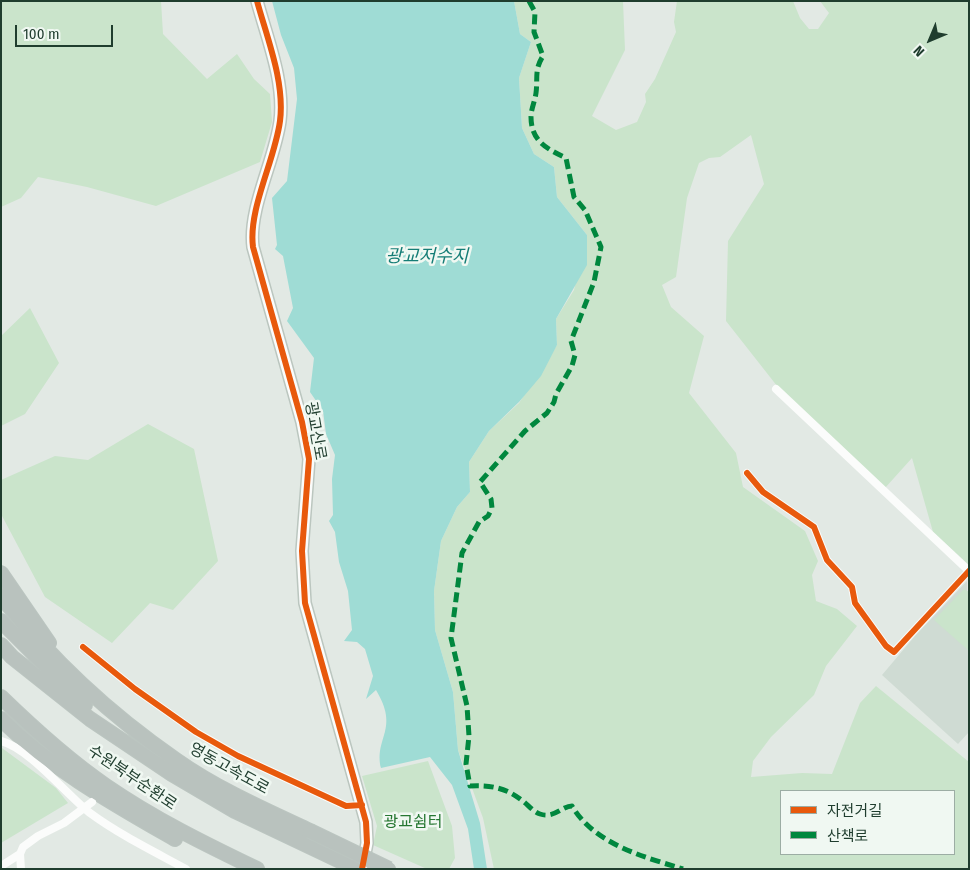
<!DOCTYPE html>
<html>
<head>
<meta charset="utf-8">
<style>
  body { margin:0 }
  #map { position:relative; width:970px; height:870px; overflow:hidden; background:#e2e9e4; font-family:"Fira Sans Condensed","Noto Sans KR",sans-serif }
  canvas { display:block }
  .frame { position:absolute; inset:0; border:2px solid #1f3d2e; pointer-events:none }
  .legend { position:absolute; left:780px; top:790px; width:175px; height:65px; box-sizing:border-box; background:#f0f8f2; border:1px solid #9cada4; margin:0; padding:6px 9px; list-style:none; font-size:15px; color:#1f3d2e }
  .legend li { display:flex; align-items:center; gap:10px; height:25px }
  .legend b { width:25px; border:1px solid #9cada4 }
  .north { position:absolute; left:905px; top:15px; width:50px; height:50px; -webkit-text-stroke:4px #f0f8f2; paint-order:stroke; rotate:225deg; font-size:14px; font-weight:700; line-height:20px; text-align:center; color:#1f3d2e }
  .north::after { content:''; display:block; margin:auto; width:18px; height:22px; background:#1f3d2e; clip-path:polygon(50% 0,100% 100%,50% 72%,0 100%) }
  .scale { position:absolute; left:15px; top:25px; width:98px; height:22px; box-sizing:border-box; border:2px solid #1f3d2e; border-top:0; padding-left:6px; font-size:15px; line-height:18px; white-space:nowrap; color:#1f3d2e; -webkit-text-stroke:4px #f0f8f2; paint-order:stroke }
</style>
</head>
<body>
<div id="map">
<canvas width="970" height="870"></canvas>
<div class="frame"></div>
<ul class="legend">
<li><b style="height:6px;background:#e8590c"></b>자전거길</li>
<li><b style="height:6px;background:#00873e"></b>산책로</li>
</ul>
<div class="north">N</div>
<div class="scale">100 m</div>
</div>
<script>
const context = document.querySelector('canvas').getContext('2d');
context.lineJoin = 'round';
function fill(path, color) {
  context.fillStyle = color;
  context.fill(path, 'evenodd');
}
function stroke(path, color, width, dash) {
  context.strokeStyle = color;
  context.lineWidth = width;
  context.lineCap = dash ? 'butt' : 'round';
  context.setLineDash(dash || []);
  context.stroke(path);
}
function label(font, color, halo, rows, align = 'center') {
  context.font = font + ' "Fira Sans Condensed","Noto Sans KR",sans-serif';
  context.lineWidth = 5;
  context.setLineDash([]);
  context.textBaseline = 'middle';
  context.strokeStyle = halo;
  context.fillStyle = color;
  for (const [text, x, y, turn = 0] of rows) {
    context.save();
    context.translate(x, y);
    context.rotate((+turn || 0) * Math.PI / 180);
    context.textAlign = isNaN(turn) ? turn : align;
    if (halo) context.strokeText(text, 0, 0);
    context.fillText(text, 0, 0);
    context.restore();
  }
}
const built = new Path2D(`
  M967,581L969,732L958,744L882,675L915,636Z`);
const green = new Path2D(`
  M1,1H161L163,34L207,79L237,54L254,79L270,94L272,122L260,162L156,206L87,187L38,177L21,198L1,207Z
  M514,1H623L625,50L592,116L616,130L637,122L646,102L645,94L655,79L676,32L674,22L677,1H793L800,18L809,29H818L829,13L820,1H969V565L933,532L912,458L885,488L781,391L726,321L728,241L764,184L751,135L720,157L709,158L699,163L687,198L676,277L662,285L671,307L704,336L689,393L736,453L743,487L805,531L818,561L812,575L816,601L837,609L857,626L826,666L814,695L771,737L753,761L751,777L802,773L832,774L860,703L876,686L969,762V869H494L483,818L458,750L453,692L435,630L434,591L441,541L457,507L470,492L469,462L489,431L519,403L557,345L556,319L574,290L587,235L557,197L554,167L534,154L522,128L519,78L531,42L520,34ZM781,791H954V854H781Z
  M30,308L59,363L25,414L1,426V336Z
  M148,424L194,449L218,561L173,610L150,603L112,643L45,597L1,514V480L55,456L88,460Z
  M964,589L969,592V651L934,620Z
  M2,748L56,788L68,803L1,843Z
  M428,761L452,826L455,858L449,869H427L373,845L377,826L362,776Z`);
const water = new Path2D(`
  M272,1H514L520,34L531,42L519,78L522,128L534,154L554,167L557,197L587,235V265L556,319L557,345L541,376L519,402L489,431L469,462L470,492L457,507L441,541L434,591L435,630L453,692L458,750L480,823L487,869H474L468,829L452,785L430,757L381,768C374,737 400,730 376,690L366,699L373,676L365,649L357,642L344,641L352,630L348,591L339,562L335,532L329,521L333,515L332,479L335,455L326,434L323,411L310,392L314,358L287,321L293,308L283,256L275,249L277,245L272,198L287,181L297,99L294,68L281,35Z`);
const street = new Path2D(`
  M776,389L968,570
  M747,473L763,492L814,527L827,560L852,587L855,603L886,646L894,652L969,571
  M83,647L135,689L196,732L238,756L346,806L362,805
  M1,741C29,748 66,794 90,813C120,835 153,851 186,869
  M1,866L20,854
  M21,869L20,854L23,847L38,836L64,823L92,802`);
const secondary = new Path2D(`
  M257,1C267,38 285,82 280,121C275,160 248,209 253,247L302,422L309,459L302,551L305,603L366,822L367,843L363,864`);
const highway = new Path2D(`
  M1,573L49,643
  M1,596C51,660 109,714 176,760C217,789 265,810 310,831
  M1,621L85,705
  M1,645L12,657L90,719L172,774L235,811L357,869
  M1,697C34,729 68,760 106,786C154,819 205,844 257,869
  M1,719C51,769 114,804 175,839`);
const highwayBridge = new Path2D(`
  M310,831L389,869`);
const quiet = new Path2D(`
  M529,1L535,12L534,32L543,56C534,70 538,78 536,93C535,101 531,109 531,117C531,141 547,149 566,158L574,197L585,210L601,247L594,282L571,341L575,355L572,366L556,394L554,402L547,413L525,431L480,482L491,499L492,508L488,516L479,522L462,553L451,638L467,706L469,736L466,764L470,786C492,785 507,788 524,802C529,806 534,812 540,814C554,819 562,806 572,806C594,844 644,857 683,869`);
const cycleway = new Path2D(`
  M257,1C267,38 285,82 280,121C275,160 248,209 253,247L302,422L309,459L302,551L305,603L366,822L367,843L362,869
  M747,473L763,492L814,527L827,560L852,587L855,603L886,646L894,652L969,571
  M83,647L135,689L196,732L238,756L346,806L362,805`);
const streetNames = [
  ["광교산로",315,431,80],
  ["영동고속도로",229,769,29],
  ["수원북부순환로",132,778,34]
];
const parkNames = [
  ["광교쉼터",413,823]
];
const waterNames = [
  ["광교저수지",427,257]
];
fill(built, '#cfdbd3');
fill(green, '#cae4cb');
fill(water, '#9fdcd5');
stroke(secondary, '#bbc6bf', 14);
stroke(highway, '#bbc5c0', 16);
stroke(street, '#fbfcfb', 8);
stroke(secondary, '#fbfcfb', 11);
stroke(highway, '#b9c2be', 14);
stroke(highwayBridge, '#bbc5c0', 16, []);
stroke(highwayBridge, '#b9c2be', 14);
stroke(quiet, '#00873e', 5, [10, 5]);
stroke(cycleway, '#e8590c', 6);
label('16px', '#1f3d2e', '#f0f8f2', streetNames);
label('16px', '#267732', '#f0f8f2', parkNames);
label('italic 18px', '#157d76', '#f0f8f2', waterNames);
</script>
</body>
</html>
